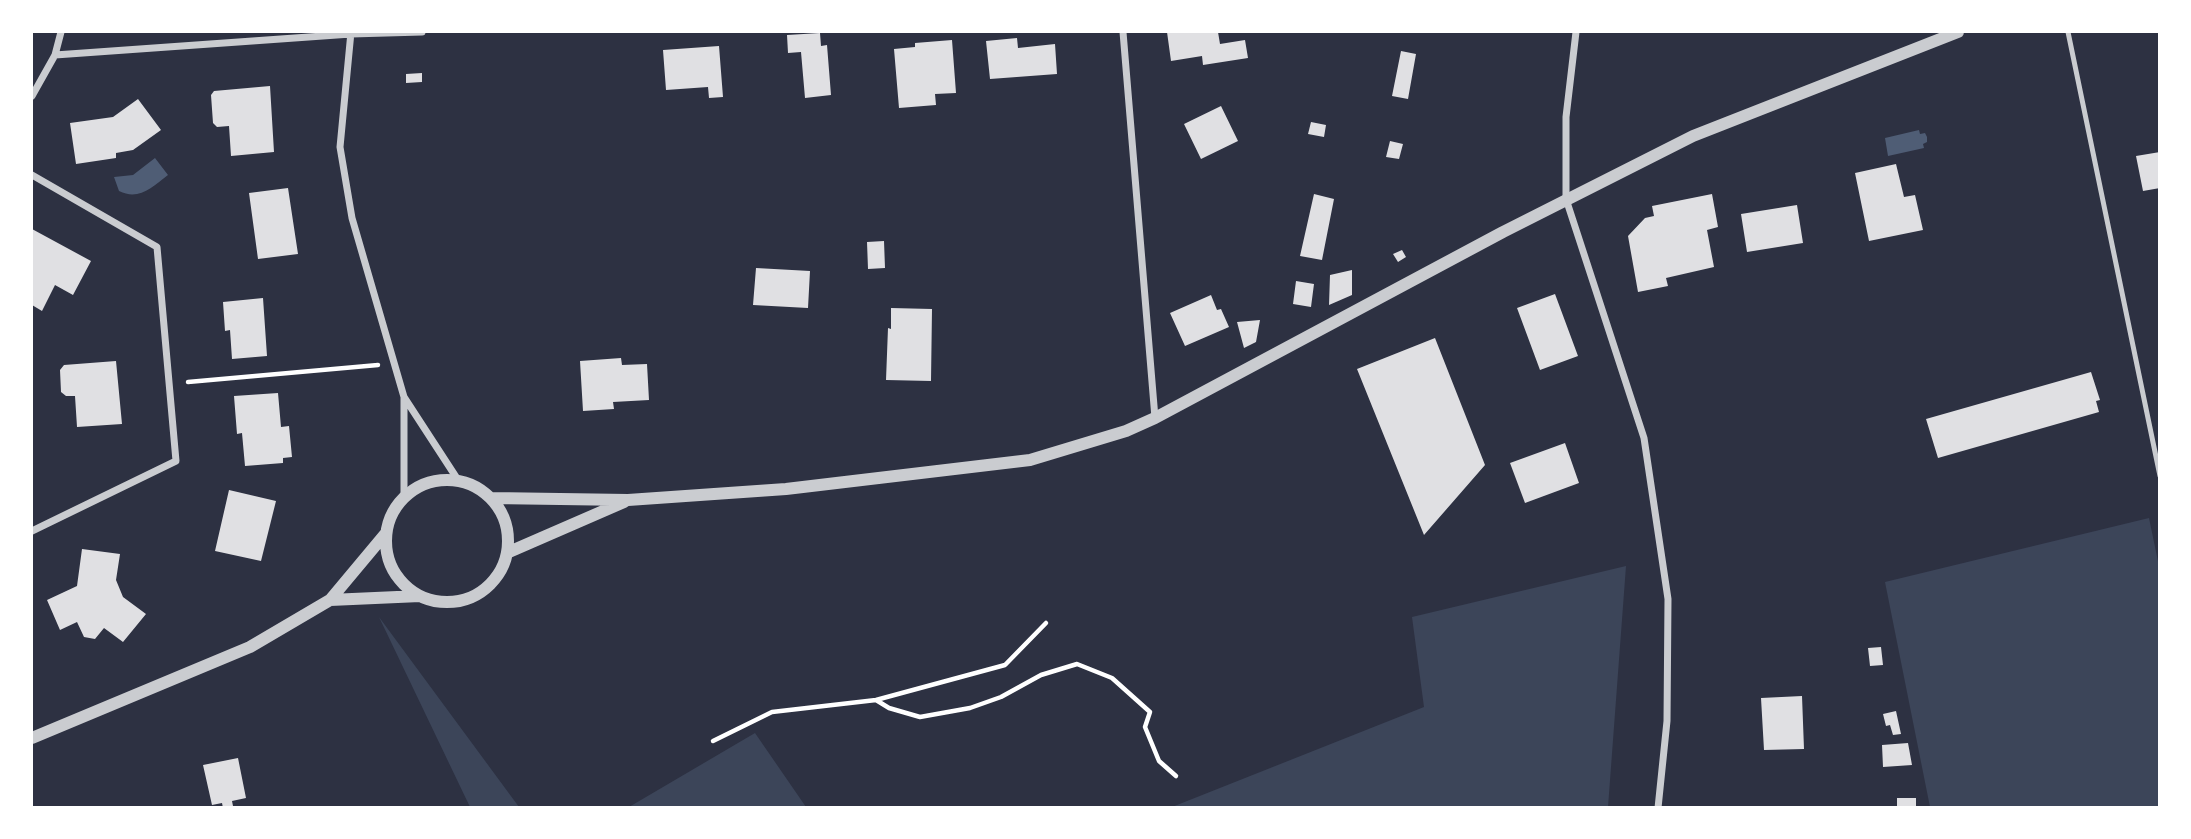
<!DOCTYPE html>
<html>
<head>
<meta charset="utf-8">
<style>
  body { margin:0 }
  #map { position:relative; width:2191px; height:839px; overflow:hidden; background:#2d3142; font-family:Barlow,sans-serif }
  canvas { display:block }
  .frame { position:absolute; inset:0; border:33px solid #fff; pointer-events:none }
</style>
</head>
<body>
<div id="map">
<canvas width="2191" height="839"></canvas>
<div class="frame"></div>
</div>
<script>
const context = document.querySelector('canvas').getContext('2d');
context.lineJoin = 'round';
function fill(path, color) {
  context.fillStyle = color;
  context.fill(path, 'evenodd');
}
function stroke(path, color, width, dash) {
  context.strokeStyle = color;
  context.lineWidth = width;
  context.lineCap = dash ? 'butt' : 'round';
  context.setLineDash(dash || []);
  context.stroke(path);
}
const green = new Path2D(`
  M2149,518L2160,571L2159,807H1930L1885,582Z
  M1626,566L1608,807H1172L1424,707L1412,617Z
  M379,617L519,807H470Z
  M755,733L806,807H629Z`);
const water = new Path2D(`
  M1919,130L1920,134L1925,133L1927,137V142L1923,144L1924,148L1888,156L1885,138Z
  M155,158L168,175C152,187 139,201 119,191L114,177L133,175Z`);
const building = new Path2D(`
  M1167,32H1218L1220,44L1245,40L1248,58L1203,65L1202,56L1171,61Z
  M820,33L821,46L827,45L831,95L805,98L801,52L788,53L787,35Z
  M1017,38L1018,48L1055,44L1057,74L990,79L986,41Z
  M952,40L956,93L935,94L936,105L899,108L894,49L915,47V43Z
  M719,46L723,97L709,98L708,87L666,90L663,50Z
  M1401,51L1416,54L1408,99L1392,96Z
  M422,73V82L406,83V74Z
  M270,86L274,152L231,156L229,126L217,127L213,123L211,95L214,91Z
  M138,99L161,130L133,150L116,153V158L76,164L70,123L113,117Z
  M1221,106L1238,141L1201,159L1184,124Z
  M1311,122L1326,125L1324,137L1308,134Z
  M1390,141L1403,144L1399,159L1386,157Z
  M2160,152V188L2143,191L2136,156Z
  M1896,164L1904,197L1915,195L1923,230L1869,241L1855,173Z
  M288,188L298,254L258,259L249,193Z
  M1314,194L1334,199L1322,260L1300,256Z
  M1712,194L1718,227L1707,230L1714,267L1666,278L1668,286L1638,292L1628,236L1645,218L1654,216L1652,206Z
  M1797,205L1803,243L1747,252L1741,214Z
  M32,229L91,261L73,295L55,285L42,311L32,305Z
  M884,241L885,268L868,269L867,242Z
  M1402,250L1406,257L1398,262L1393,254Z
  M756,268L810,271L808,308L753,305Z
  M1352,270V295L1329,305L1330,275Z
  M1296,281L1314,284L1311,307L1293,304Z
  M1555,294L1578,356L1540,370L1517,308Z
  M1211,295L1217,310L1221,309L1229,327L1185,346L1170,313Z
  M263,298L267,356L232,359L230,330L225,331L223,302Z
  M891,308L932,309L931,381L886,380L888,328L891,329Z
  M1260,320L1256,342L1244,348L1237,322Z
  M1435,338L1485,465L1424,535L1357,369Z
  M621,358L622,365L647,364L649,400L613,402L614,409L583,411L580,361Z
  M116,361L122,424L77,427L75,396H66L61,392L60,370L64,365Z
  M2091,372L2100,400L2096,401L2099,412L1938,458L1926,419Z
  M278,393L281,427L289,426L292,457L283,458V463L245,466L242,433L237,434L234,396Z
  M1565,443L1579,483L1525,503L1510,463Z
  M229,490L276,501L261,561L215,551Z
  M82,549L120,554L116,580L123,597L146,614L123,642L104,628L95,639L84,637L77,622L60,630L47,600L77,586Z
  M1881,647L1883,665L1870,666L1868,648Z
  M1802,696L1804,749L1764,750L1761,698Z
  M1896,711L1901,734L1893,735L1890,725L1886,726L1883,714Z
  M1908,743L1912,765L1883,767L1882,745Z
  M238,758L246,798L232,801L233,806L226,808H223L222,803L212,805L203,765Z
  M1897,798H1916V808H1897Z`);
const path = new Path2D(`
  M188,382L378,365
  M876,700L889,708L920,717L970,708L1001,697L1041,675L1077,664L1112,678L1150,712L1145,727L1159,761L1176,776
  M713,741L772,712L876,700L1005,665L1046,623`);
const service = new Path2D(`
  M2068,32L2160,476`);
const minor = new Path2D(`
  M351,32L340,147L352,218L404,397L458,480
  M1123,32L1155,418
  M1576,32L1566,117V199L1644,438L1668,599L1667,721L1658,808
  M55,55L61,32
  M32,96L55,55L351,34L422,32
  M32,175L157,247L176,461L32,531
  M404,498V398`);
const tertiary = new Path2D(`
  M386 541a61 61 0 1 1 122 0a61 61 0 1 1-122 0Z
  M492,498L628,500L786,489L1030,460L1126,431L1155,418L1503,232L1693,136L1958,32
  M509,552L624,502
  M330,600L420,596
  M32,738L250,647L330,600L386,533`);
fill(green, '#3c4559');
fill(water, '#4f5d75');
fill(building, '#e0e0e3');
stroke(path, '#fff', 4.5);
stroke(service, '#caccd0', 5);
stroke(minor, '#caccd0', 7);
stroke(tertiary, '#caccd0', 12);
</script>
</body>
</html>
